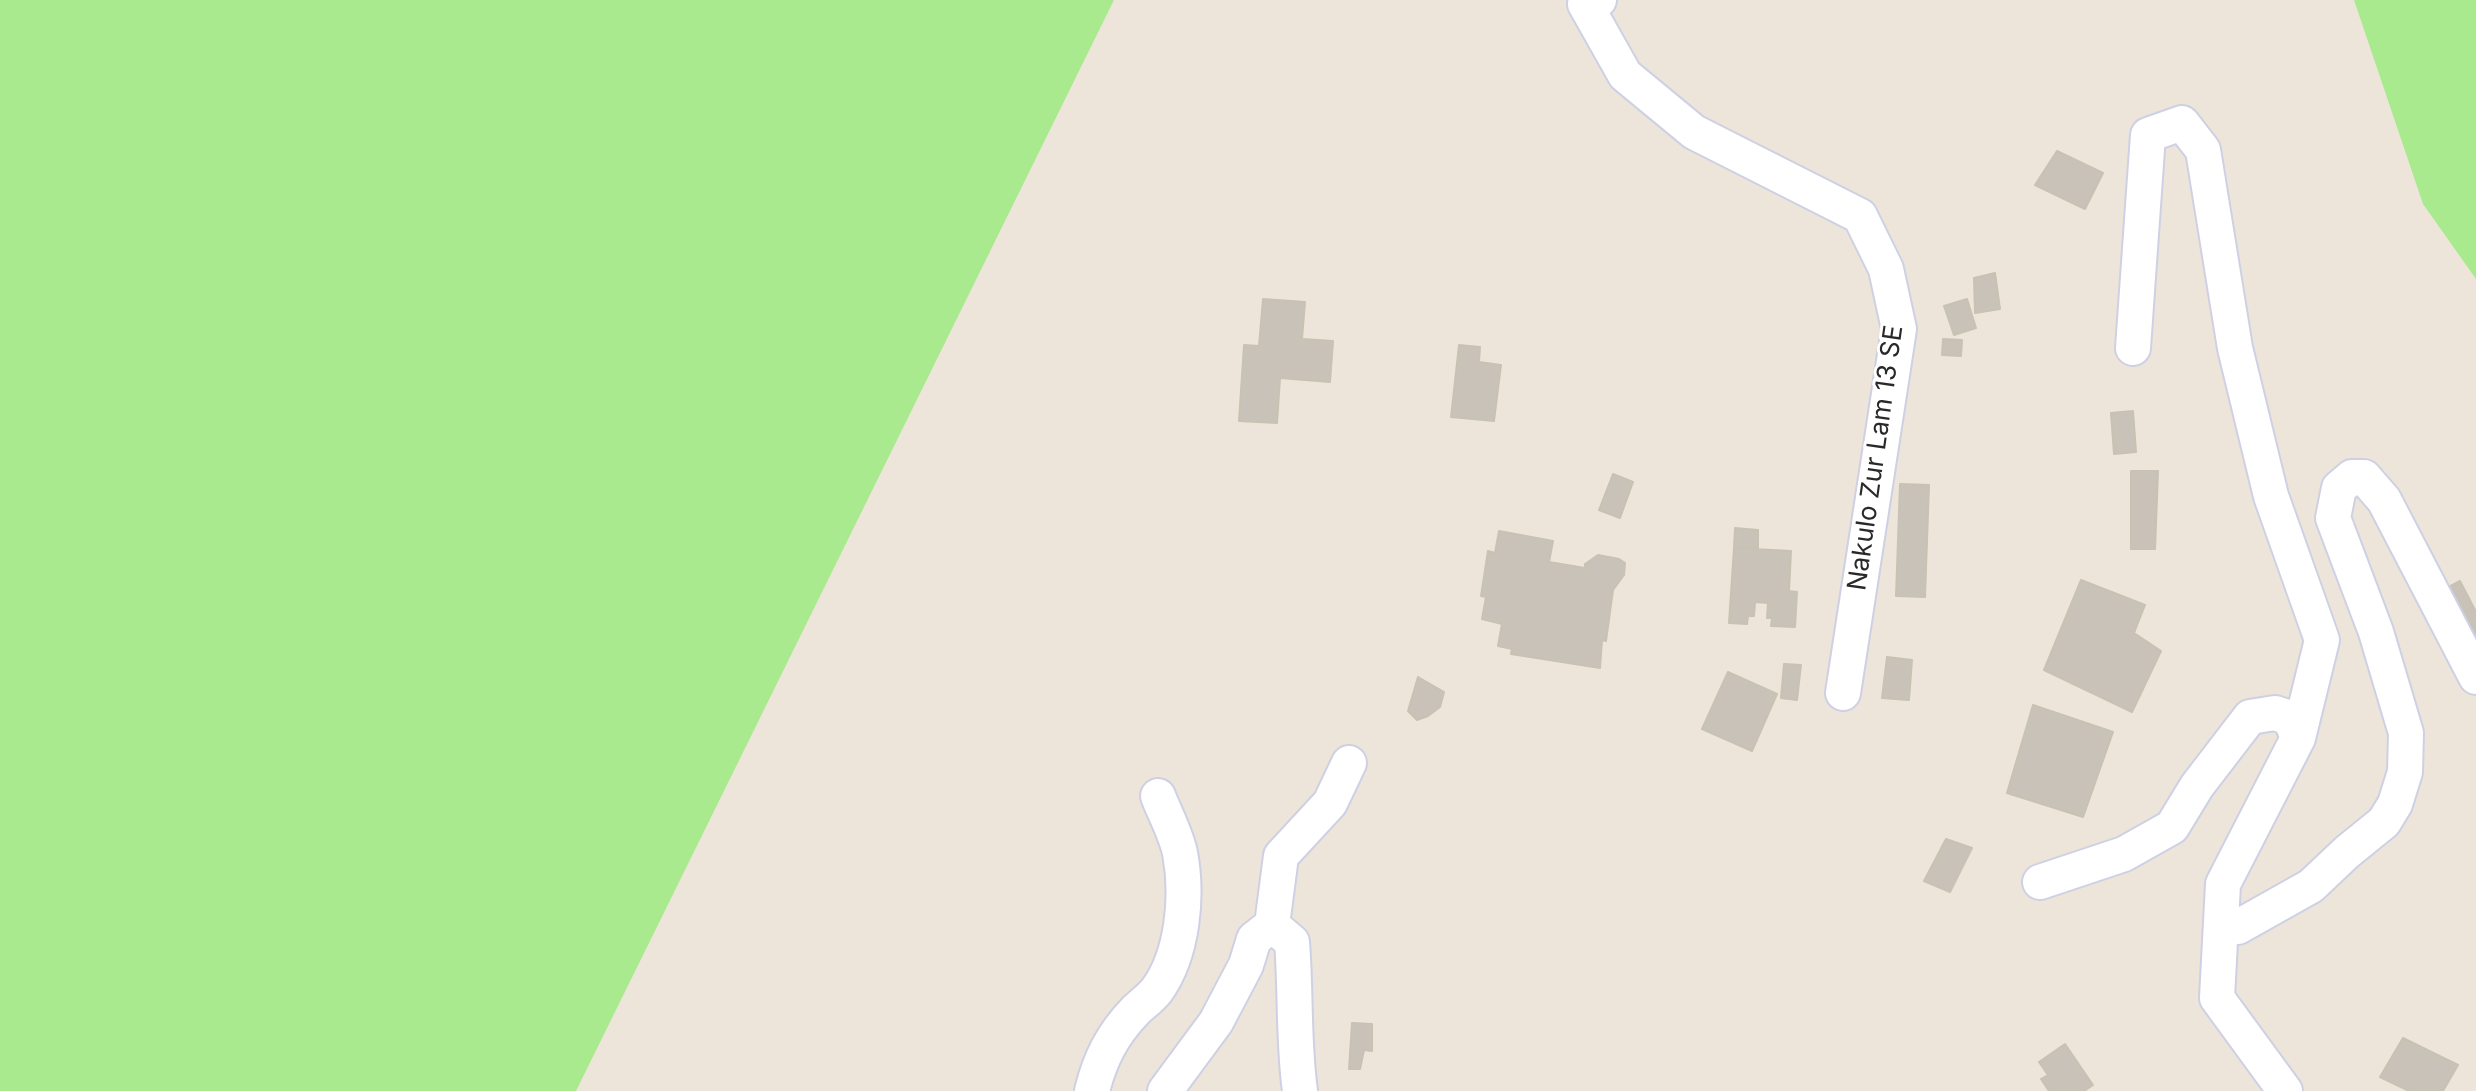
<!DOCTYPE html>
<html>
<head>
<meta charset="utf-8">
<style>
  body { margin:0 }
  canvas { display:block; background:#ede5d9 }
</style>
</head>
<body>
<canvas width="2476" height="1091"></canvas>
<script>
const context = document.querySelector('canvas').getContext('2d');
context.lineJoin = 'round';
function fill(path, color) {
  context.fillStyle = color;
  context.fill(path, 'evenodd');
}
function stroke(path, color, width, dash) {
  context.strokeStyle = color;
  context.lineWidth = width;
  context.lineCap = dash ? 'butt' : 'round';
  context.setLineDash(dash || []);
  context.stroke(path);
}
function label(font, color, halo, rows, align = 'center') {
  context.font = font + ' Inter,sans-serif';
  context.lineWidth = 6;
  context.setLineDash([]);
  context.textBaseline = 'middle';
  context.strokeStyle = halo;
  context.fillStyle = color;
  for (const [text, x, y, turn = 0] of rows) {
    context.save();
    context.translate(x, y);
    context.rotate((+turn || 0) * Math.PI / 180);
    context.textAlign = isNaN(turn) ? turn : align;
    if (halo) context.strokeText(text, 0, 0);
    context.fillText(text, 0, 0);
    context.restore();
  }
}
const green = new Path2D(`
  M0,0H1114L576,1091H0Z
  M2354,0H2476V279L2423,204Z`);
const building = new Path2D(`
  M2057,151L2103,173L2085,209L2035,185Z
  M1995,273L2000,309L1975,313L1974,278Z
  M1263,299L1305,302L1302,339L1333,341L1330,382L1280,378L1277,423L1239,421L1244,345L1259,346Z
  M1967,299L1976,328L1954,335L1944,306Z
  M1943,339L1962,340L1961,356L1942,355Z
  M1459,345L1480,347L1479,362L1501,365L1494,421L1451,417Z
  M2133,411L2136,452L2114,454L2111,413Z
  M2131,471H2158L2155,549H2131Z
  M1613,474L1633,482L1620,518L1599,510Z
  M1900,484L1929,485L1925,597L1896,596Z
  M1735,528L1758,530V549L1734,548Z
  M1499,531L1553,541L1549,562L1585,568V564L1598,555L1619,559L1625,563L1624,575L1613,590L1606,641L1602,640L1600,668L1511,654L1512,649L1498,646L1502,624L1482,619L1486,597L1481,596L1488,551L1495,553Z
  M1734,548L1791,551L1789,591L1797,592L1795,627L1771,626L1772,618H1767L1768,603L1755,602L1754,616H1748L1747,624L1729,623Z
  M2081,580L2145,605L2134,633L2161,651L2132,712L2044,670Z
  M2460,581L2476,612V637L2471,639L2445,589Z
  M1887,657L1912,660L1909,700L1882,698Z
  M1784,664L1801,665L1797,700L1781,698Z
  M1728,672L1777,694L1752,751L1702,729Z
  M1418,677L1444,692L1440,707L1428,716L1417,720L1408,711Z
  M2033,705L2113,732L2083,817L2007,793Z
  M1946,839L1972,848L1950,892L1924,881Z
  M1352,1023L1372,1024V1051L1364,1050L1360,1069H1349Z
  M2403,1038L2458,1065L2443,1091H2409L2380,1077Z
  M2065,1044L2093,1085L2084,1091H2049L2041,1079L2048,1075L2039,1062Z`);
const street = new Path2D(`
  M1599,0L1585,4L1625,75L1694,132L1860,216L1886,269L1899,329L1843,693
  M2133,348L2148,135L2182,123L2203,150L2235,348L2271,496L2322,640L2298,738L2223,884L2217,998L2285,1091
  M2040,882L2124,854L2172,827L2197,786L2250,717L2275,713L2290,718L2298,738
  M2222,924L2238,927L2311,886L2347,852L2384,822L2395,804L2405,772L2406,733L2376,632L2333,518L2339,488L2352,477H2364L2384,500L2476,677
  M1272,925L1281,856L1330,803L1349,763
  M1092,1091C1100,1059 1112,1035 1135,1011C1142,1004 1151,998 1157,990C1183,954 1188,896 1180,853C1176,834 1165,814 1158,796
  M1165,1091L1216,1022L1246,965L1254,939L1272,925L1292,942C1296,992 1293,1041 1300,1091`);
const streetNames = [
  ["Nakulo Zur Lam 13 SE",1876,458,-82]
];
fill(green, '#a9ea8f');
fill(building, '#c8c2b9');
stroke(building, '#c8c2b2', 2);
stroke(street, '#ced1e4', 38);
stroke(street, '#fff', 34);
label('26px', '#292929', '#fff', streetNames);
</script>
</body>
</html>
